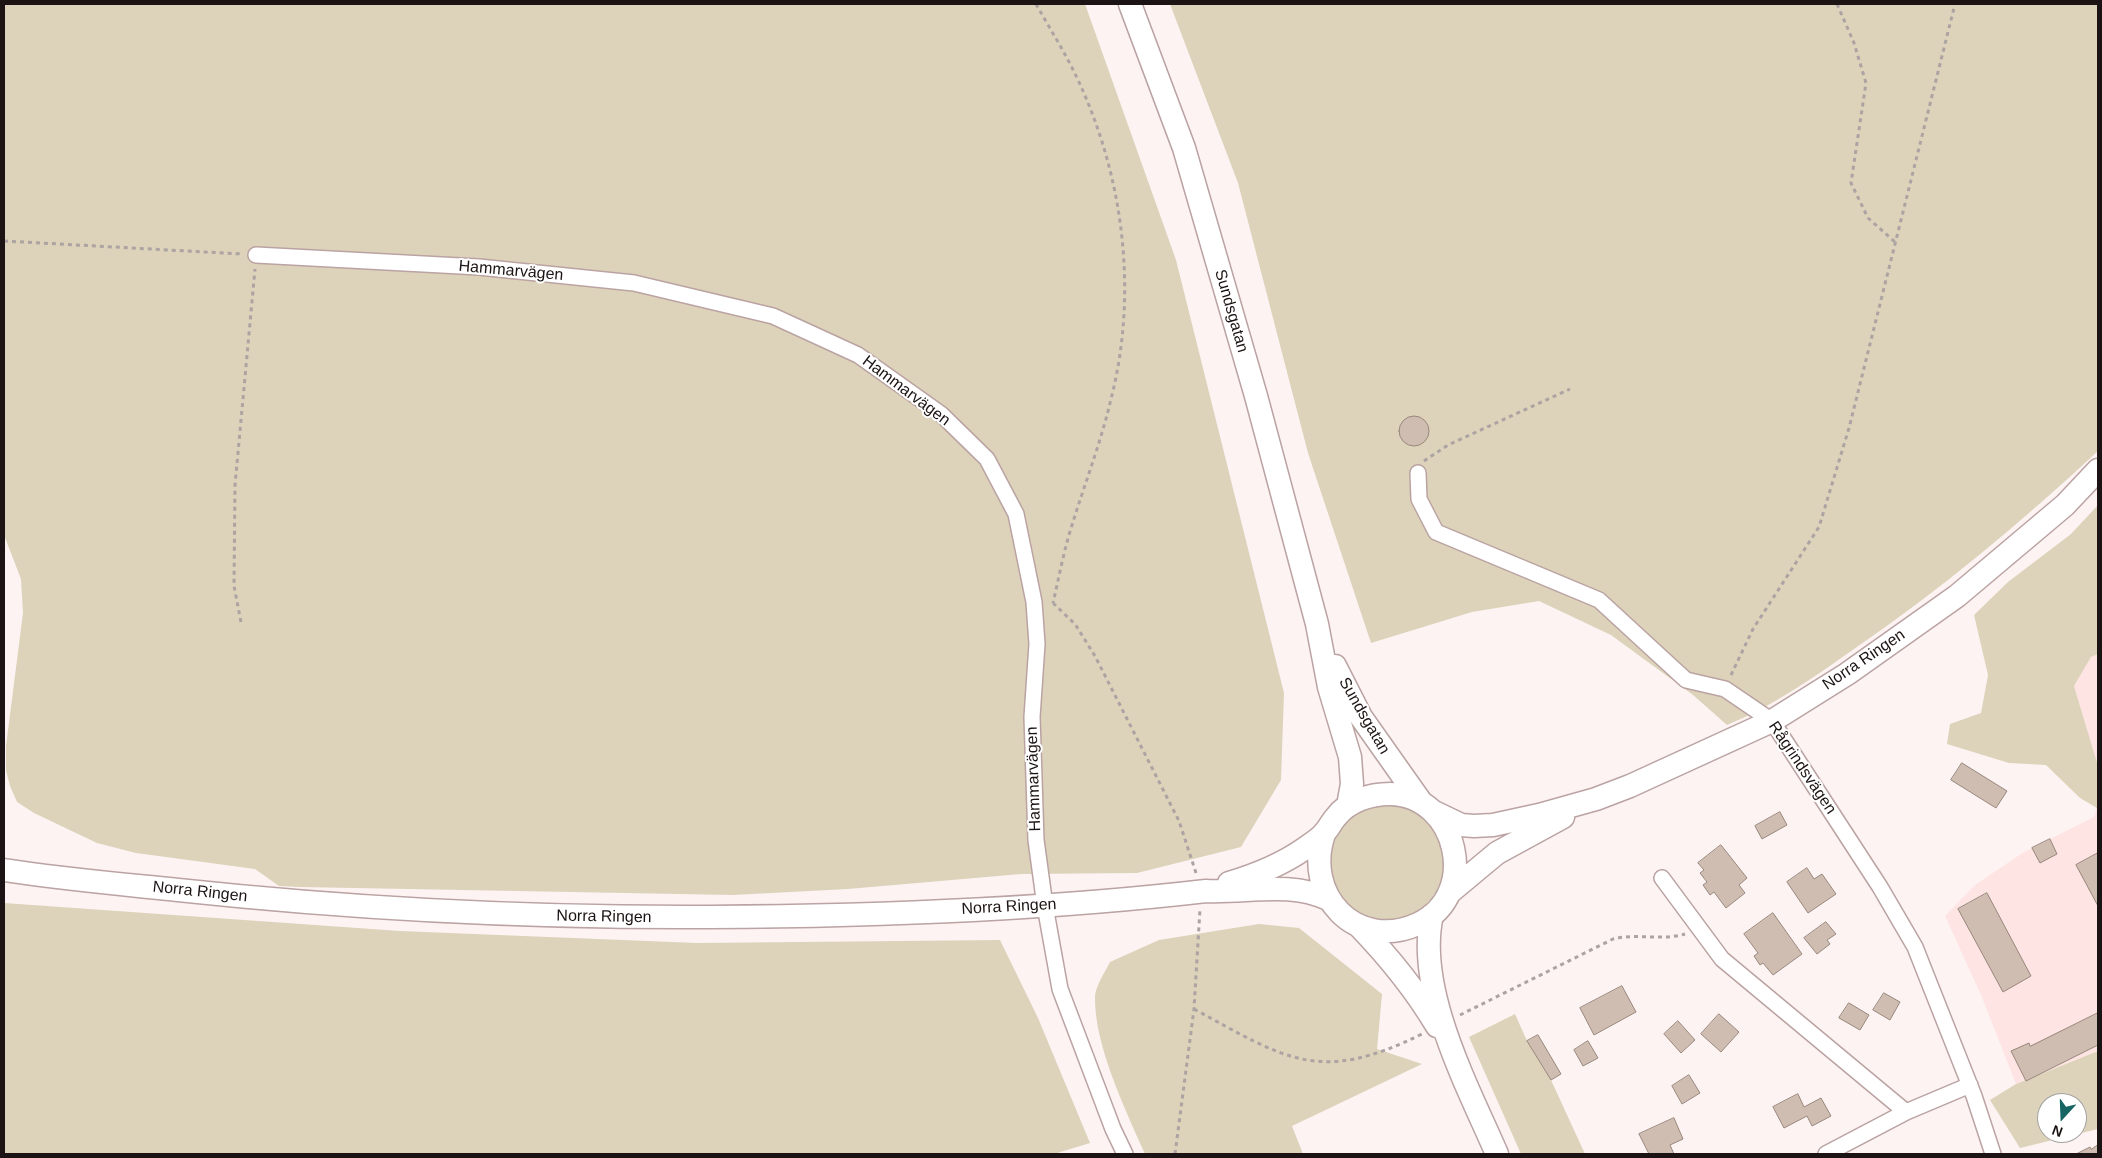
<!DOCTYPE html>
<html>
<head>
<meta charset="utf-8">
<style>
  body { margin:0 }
  #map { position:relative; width:2102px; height:1158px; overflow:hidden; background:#fdf3f3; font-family:Helvetica,sans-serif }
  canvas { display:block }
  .frame { position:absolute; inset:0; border:5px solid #1c1414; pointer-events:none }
  .north { position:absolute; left:2037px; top:1093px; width:50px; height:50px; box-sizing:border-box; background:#fff; border:1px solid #a4a1a1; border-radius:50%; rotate:200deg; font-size:14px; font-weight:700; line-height:20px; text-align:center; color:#1c1414 }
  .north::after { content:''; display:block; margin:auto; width:18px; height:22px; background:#166563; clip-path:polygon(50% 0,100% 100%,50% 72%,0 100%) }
</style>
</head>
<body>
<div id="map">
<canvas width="2102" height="1158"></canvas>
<div class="frame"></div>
<div class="north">N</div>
</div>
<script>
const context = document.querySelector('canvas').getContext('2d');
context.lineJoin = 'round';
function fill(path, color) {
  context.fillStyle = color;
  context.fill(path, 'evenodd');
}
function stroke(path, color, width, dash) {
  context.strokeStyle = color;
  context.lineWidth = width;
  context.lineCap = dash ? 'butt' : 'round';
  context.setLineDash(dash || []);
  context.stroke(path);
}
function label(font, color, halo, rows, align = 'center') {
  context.font = font + ' Helvetica,sans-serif';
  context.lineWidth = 4;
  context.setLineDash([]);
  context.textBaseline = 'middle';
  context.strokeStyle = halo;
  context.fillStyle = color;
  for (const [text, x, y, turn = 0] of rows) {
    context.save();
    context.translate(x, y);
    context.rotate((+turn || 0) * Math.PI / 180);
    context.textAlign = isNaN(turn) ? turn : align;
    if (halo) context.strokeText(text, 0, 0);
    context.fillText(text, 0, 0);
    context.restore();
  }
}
const built = new Path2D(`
  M2098,654V767L2074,686L2091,657Z
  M2098,805V1051L2016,1084L1981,995L1945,916L1975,885L2024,852L2094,817Z`);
const green = new Path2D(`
  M4,4H1085L1176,260L1284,693L1281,780L1241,847L1137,873L1021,874L848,889L733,895L299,887L279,886L255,869L136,853L97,843L34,813L17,802L10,786L6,770V746L23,613L21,579L4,535Z
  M1170,4H2098V451C2022,522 1940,590 1854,649C1813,678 1773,706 1727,725L1693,695L1611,635L1539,601L1472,612L1371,643L1308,453L1238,183Z
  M2098,505V654L2091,657L2074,686L2098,766L2097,808L2080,798L2046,765L2009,763L1947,744L1950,724L1981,713L1988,675L1974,615L2008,582L2071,534Z
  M1328 862a58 58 0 1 1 116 0a58 58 0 1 1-116 0Z
  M4,903L400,931L697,943L1000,940L1038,1018L1090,1143L1054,1154H4Z
  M1259,924L1299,928L1382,994L1377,1049L1422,1064L1292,1126L1303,1154H1145C1126,1111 1094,1045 1095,997C1095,987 1105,972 1110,962L1159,940Z
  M1515,1014L1527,1041L1551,1080L1585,1154H1521L1469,1037Z
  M2098,1051V1129L2020,1148L1990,1100L2016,1084ZM2047,1103H2077V1133H2047Z`);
const building = new Path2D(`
  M1399 431a15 15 0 1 1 30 0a15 15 0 1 1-30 0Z
  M1962,763L2007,791L1996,808L1951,780Z
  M1780,812L1787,825L1762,839L1755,826Z
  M2050,839L2057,854L2040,863L2032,848Z
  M1721,845L1747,878L1739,885L1745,893L1726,908L1714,892L1710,895L1703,885L1707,882L1700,873L1704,870L1698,863Z
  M2098,853V906L2076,865Z
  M1807,868L1814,879L1822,874L1836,894L1808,913L1787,882Z
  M1987,893L2031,976L2003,992L1958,909Z
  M1773,913L1802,954L1773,975L1763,963L1760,965L1754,956L1758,953L1744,934Z
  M1826,922L1836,934L1827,940L1830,944L1817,954L1804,938Z
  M1622,986L1636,1012L1594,1035L1580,1008Z
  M1884,993L1900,1002L1890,1020L1873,1010Z
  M1849,1003L1869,1015L1860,1030L1839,1018Z
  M2098,1013V1045L2026,1081L2011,1051L2029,1043L2030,1046Z
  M1719,1014L1739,1032L1721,1052L1701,1034Z
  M1678,1021L1695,1040L1681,1053L1664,1034Z
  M1538,1035L1561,1074L1551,1080L1527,1041Z
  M1588,1041L1598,1058L1583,1066L1574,1050Z
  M1689,1075L1700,1093L1682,1104L1672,1086Z
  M1798,1094L1804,1107L1821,1098L1831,1116L1812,1126L1807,1116L1784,1128L1773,1107Z
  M1674,1118L1683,1139L1670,1145L1674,1154H1649L1639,1134Z
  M2098,1145V1154H2076L2090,1147L2091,1149Z`);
const path = new Path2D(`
  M1036,4C1050,29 1066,54 1078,80C1124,178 1138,294 1111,399C1101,442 1085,483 1072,525C1064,550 1059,577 1053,603
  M1837,4L1854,43L1866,83L1851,183L1868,218L1895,242
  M4,241L242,254
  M1424,461L1448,445L1570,389
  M1053,603L1075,624L1095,656L1179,821L1196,873
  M241,622L234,586L235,485L255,269
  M1731,675L1753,629L1819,527L1849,428L1955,4
  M1194,1009C1286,1059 1319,1085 1422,1034
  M1460,1015L1613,939C1637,933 1661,941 1685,934
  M1175,1154L1194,1009L1200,909`);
const minor = new Path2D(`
  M256,255L479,267L634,283L773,316L858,355L941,414L987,459L1016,514L1034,602L1037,644L1032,717L1036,840L1045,906L1060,989L1113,1129L1125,1154
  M1418,473L1419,499L1436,532L1599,600L1686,680L1725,689L1772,721L1880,887L1915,947L1974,1096L1993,1154
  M1662,878L1722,959L1906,1112
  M1826,1154L1906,1112L1970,1085`);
const secondary = new Path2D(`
  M1130,4L1184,148L1256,396L1317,624L1329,687L1350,757L1352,784L1348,806
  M1335,666L1361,717L1421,802
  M1434,812L1461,825L1474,826L1493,825L1539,815L1596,799L1630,786L1772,721L1847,674L1957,596L2065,505L2098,470
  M4,870C62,879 120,884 178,890C356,909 531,918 710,917C876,916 1042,910 1206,891C1248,893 1289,881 1328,899
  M1229,883C1256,875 1281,865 1304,849C1311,844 1320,839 1325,832C1329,828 1332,821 1336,817C1348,801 1370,794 1390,794C1458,795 1481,895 1418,924C1356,952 1303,895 1324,834
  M1449,893L1497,853L1563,817
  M1432,915C1415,989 1468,1087 1497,1154
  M1358,925C1388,956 1415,989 1437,1026`);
const streetNames = [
  ["Hammarvägen",511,271,5],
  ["Sundsgatan",1231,311,74],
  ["Hammarvägen",906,391,37],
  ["Norra Ringen",1864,660,-34],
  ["Sundsgatan",1364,716,60],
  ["Rågrindsvägen",1802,768,56],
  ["Hammarvägen",1034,779,-92],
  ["Norra Ringen",200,892,6],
  ["Norra Ringen",1009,907,-3],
  ["Norra Ringen",604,917,1]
];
fill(built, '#fee4e3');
fill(green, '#ddd3ba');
fill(building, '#cfbdb1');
stroke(building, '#98877c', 1);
stroke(minor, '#baa3a2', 18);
stroke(secondary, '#baa3a2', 25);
stroke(path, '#aca3a3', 3, [4, 4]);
stroke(minor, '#fff', 15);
stroke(secondary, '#fff', 22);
label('16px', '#1c1414', '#fff', streetNames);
</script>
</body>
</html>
